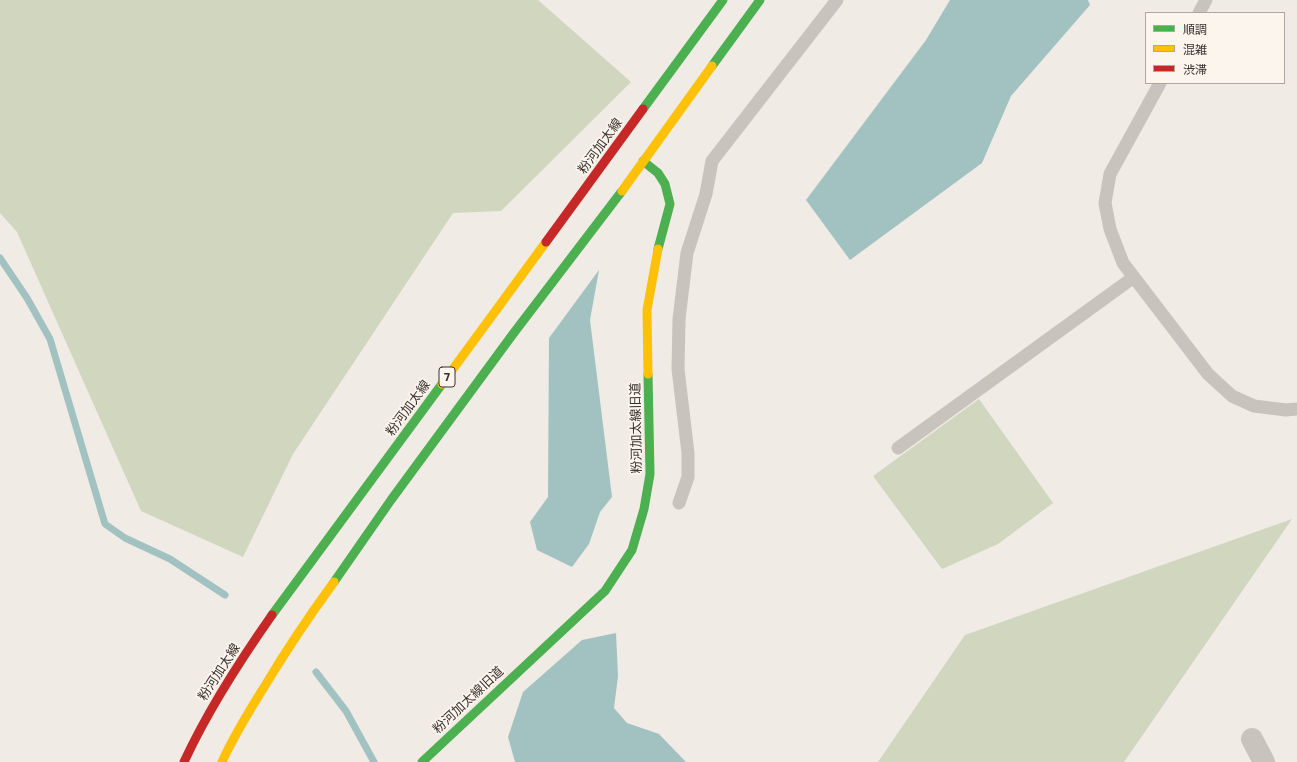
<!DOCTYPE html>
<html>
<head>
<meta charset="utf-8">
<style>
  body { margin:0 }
  #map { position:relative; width:1297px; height:762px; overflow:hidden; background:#f0ebe5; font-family:"Exo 2","Noto Sans JP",sans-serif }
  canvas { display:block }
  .legend { position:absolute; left:1145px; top:12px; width:140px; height:72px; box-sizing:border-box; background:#fbf5ee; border:1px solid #aea6a0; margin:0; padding:5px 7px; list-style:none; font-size:12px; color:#3b302b }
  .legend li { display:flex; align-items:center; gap:8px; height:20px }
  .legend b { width:20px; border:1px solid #aea6a0 }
</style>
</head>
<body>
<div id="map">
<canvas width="1297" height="762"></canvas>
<ul class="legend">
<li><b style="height:5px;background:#4caf50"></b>順調</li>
<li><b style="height:5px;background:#ffc107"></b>混雑</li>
<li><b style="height:5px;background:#c62828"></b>渋滞</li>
</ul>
</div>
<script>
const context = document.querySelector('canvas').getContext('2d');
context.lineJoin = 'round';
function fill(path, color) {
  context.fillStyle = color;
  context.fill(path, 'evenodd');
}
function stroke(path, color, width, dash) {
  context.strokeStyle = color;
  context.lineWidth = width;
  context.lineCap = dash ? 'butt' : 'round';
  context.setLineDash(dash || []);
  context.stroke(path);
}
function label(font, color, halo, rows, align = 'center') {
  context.font = font + ' "Exo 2","Noto Sans JP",sans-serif';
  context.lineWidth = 3.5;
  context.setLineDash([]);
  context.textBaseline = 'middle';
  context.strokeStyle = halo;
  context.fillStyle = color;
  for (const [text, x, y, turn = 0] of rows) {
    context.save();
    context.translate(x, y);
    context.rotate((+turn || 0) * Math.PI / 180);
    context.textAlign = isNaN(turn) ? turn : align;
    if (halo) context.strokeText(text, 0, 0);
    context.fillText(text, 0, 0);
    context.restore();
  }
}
const green = new Path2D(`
  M0,0H538L631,82L501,211L453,213L293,454L243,557L141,511L17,232L0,213Z
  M979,399L1053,503L998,544L942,569L873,476Z
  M1292,519L1124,762H878L965,635Z`);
const water = new Path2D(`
  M950,0H1088L1090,5L1011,96L982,163L850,260L806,200L926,40Z
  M599,270L590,320L612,497L600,512L589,544L572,567L537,550L530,522L548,497L549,338Z
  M616,633L618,676L614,708L627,723L659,734L686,762H515L508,737L523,692L582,640Z`);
const stream = new Path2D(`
  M0,258L27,298L50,339L105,524L125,538L170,559L225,595
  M316,672L346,711L374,762`);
const lane = new Path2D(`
  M1199,13L1206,0
  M1160,83L1110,174L1105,203L1110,229L1123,263L1208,374L1232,396L1254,406L1286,410L1297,409
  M898,448L1134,277
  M679,503L688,477V453L678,369L679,319L687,253L706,194L712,161L837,0`);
const street = new Path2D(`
  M1252,739L1264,762`);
const fast = new Path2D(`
  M712,66L760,0
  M643,109L723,0
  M643,161L658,173L665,184L670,204L658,249
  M334,582L391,500L513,334L622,191
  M272,615L442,384
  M422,762L605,591L632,550L644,509L650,474L648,374`);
const slow = new Path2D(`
  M622,191L712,66
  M648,374L647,310L658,249
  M442,384L546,242
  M222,762C234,735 250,710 266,684C287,649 310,615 334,582`);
const jam = new Path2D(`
  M546,242L643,109
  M184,762C208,710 239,662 272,615`);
const shields = [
  [447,377,16]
];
const shieldNames = [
  ["7",447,377]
];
const streetNames = [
  ["粉河加太線",600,146,-54],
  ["粉河加太線",408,408,-54],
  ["粉河加太線旧道",636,428,-91],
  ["粉河加太線",219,672,-57],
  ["粉河加太線旧道",468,700,-43]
];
fill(green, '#d1d6bf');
fill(water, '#a1c2c1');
stroke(stream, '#a1c2c1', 7);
stroke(lane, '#c9c3be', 13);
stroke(street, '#c9c3be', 22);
stroke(fast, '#4caf50', 9);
stroke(slow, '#ffc107', 9);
stroke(jam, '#c62828', 9);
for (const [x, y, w] of shields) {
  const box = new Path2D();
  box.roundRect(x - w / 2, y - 10, w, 20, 3);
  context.fillStyle = '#fbf5ee';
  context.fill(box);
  stroke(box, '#3b302b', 1);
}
label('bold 12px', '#3b302b', null, shieldNames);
label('13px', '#3b302b', '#fbf5ee', streetNames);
</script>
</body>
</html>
